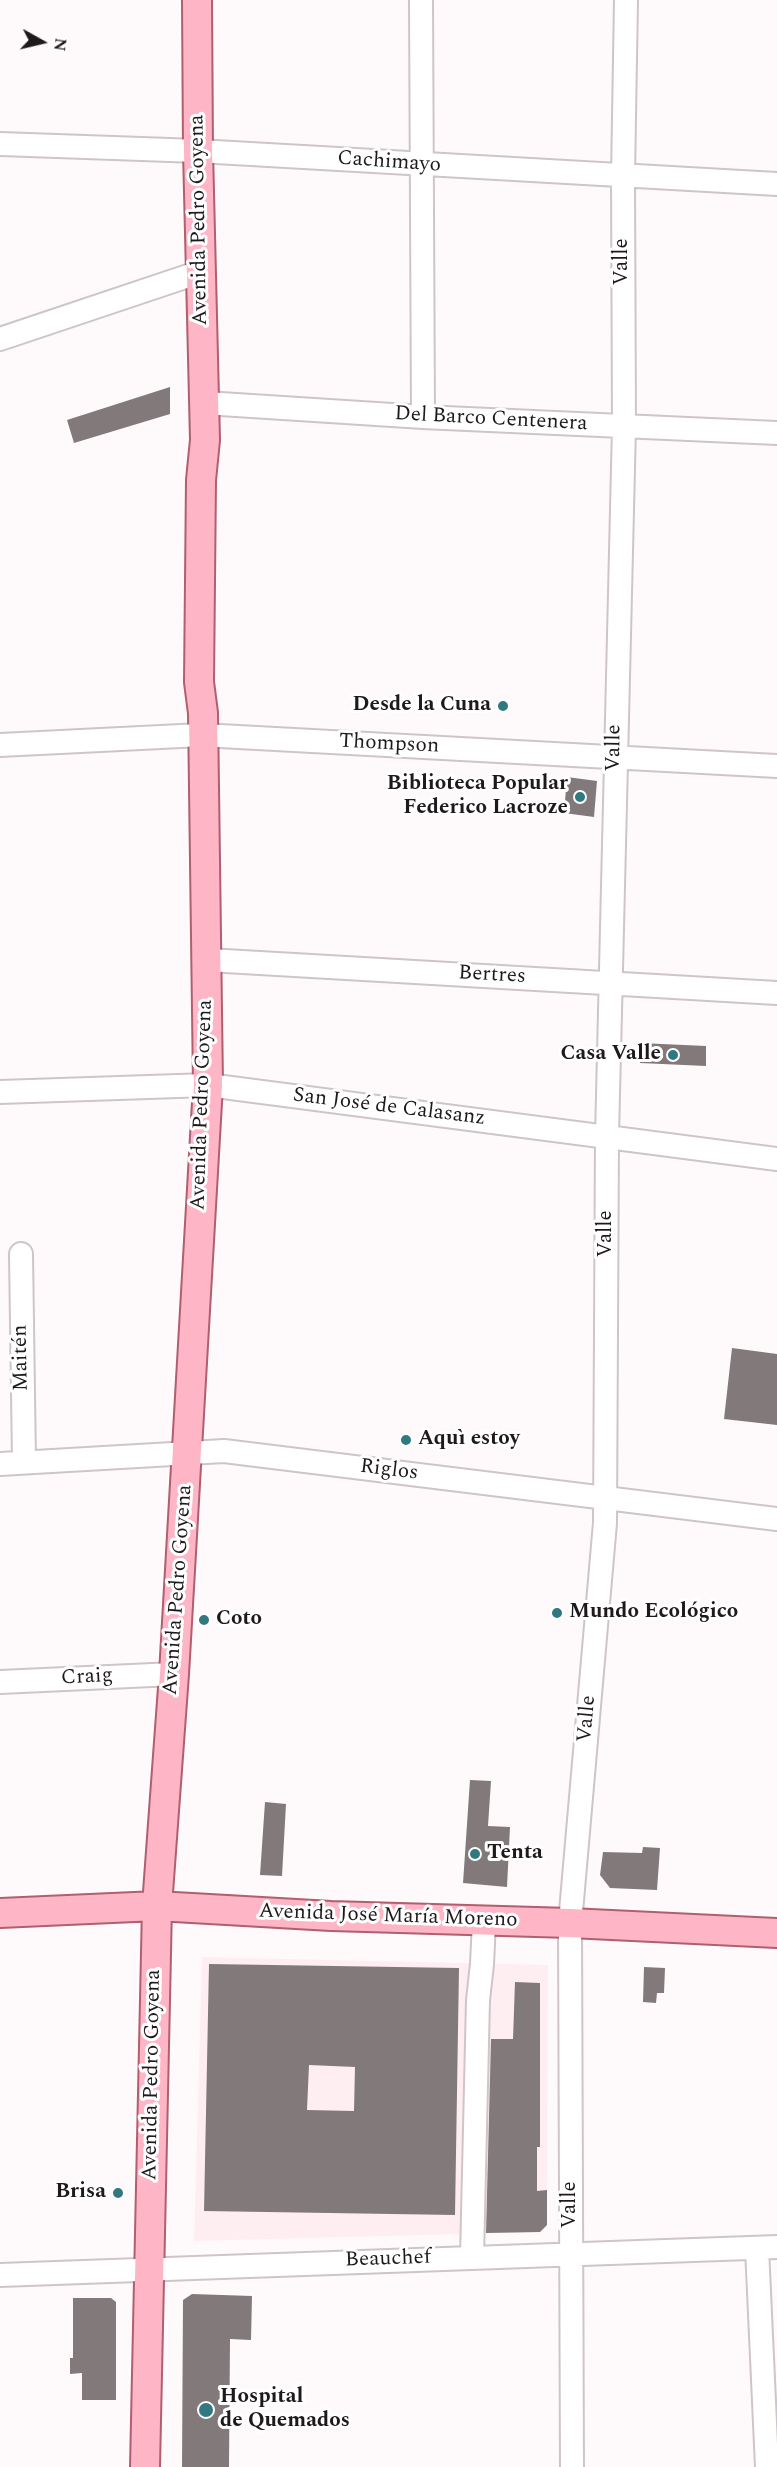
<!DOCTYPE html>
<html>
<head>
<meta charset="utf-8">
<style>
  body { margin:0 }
  #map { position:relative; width:777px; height:2467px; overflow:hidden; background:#fefafb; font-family:Spectral,serif }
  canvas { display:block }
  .north { position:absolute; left:12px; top:12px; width:60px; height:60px; -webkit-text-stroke:4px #fff; paint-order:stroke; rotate:98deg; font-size:16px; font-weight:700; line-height:24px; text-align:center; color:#1e1a1b }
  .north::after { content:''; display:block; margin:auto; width:21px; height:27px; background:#1e1a1b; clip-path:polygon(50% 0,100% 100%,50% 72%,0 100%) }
</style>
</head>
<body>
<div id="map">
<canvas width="777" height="2467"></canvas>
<div class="north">N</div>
</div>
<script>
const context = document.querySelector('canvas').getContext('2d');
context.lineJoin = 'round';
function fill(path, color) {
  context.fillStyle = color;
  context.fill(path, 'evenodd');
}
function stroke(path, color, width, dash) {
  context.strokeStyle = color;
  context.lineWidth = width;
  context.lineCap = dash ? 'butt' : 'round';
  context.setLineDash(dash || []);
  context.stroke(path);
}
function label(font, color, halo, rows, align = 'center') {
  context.font = font + ' Spectral,serif';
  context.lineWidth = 6;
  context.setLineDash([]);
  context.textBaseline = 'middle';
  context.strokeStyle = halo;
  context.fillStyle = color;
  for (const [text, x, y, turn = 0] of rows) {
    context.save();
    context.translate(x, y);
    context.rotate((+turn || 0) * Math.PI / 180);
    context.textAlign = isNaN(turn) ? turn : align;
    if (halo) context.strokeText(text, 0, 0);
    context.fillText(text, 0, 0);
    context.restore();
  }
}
const built = new Path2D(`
  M202,1957L548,1965L547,2225L540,2232L194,2241Z`);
const building = new Path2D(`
  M170,387V414L74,443L67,420Z
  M567,777L597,781L594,817L564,813Z
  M640,1043L706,1046V1066L640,1063Z
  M732,1348L777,1354V1425L724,1419Z
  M470,1780L491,1781L488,1826L510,1827L507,1887L463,1883Z
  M265,1802L286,1804L282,1876L260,1875Z
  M643,1847L660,1848L657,1890L610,1888L600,1875L603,1852L642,1853Z
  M209,1964L459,1968L455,2215L204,2211ZM309,2065L355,2067L354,2111L307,2110Z
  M644,1967L665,1968L664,1993H657L656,2003L643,2002Z
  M515,1982L540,1983V2147H537V2191L547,2190V2225L540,2232L486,2233L491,2039H513Z
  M192,2294L252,2296L251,2340L230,2339L229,2467H182L183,2300Z
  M73,2298H111L116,2302V2400H82V2373L70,2374V2358H73Z`);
const minor = new Path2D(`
  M421,0L423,417
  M0,144L198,151L777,184
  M0,339L200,272
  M205,403L423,417L777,433
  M0,745L201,735L777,766
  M208,960L777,993
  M0,1092L208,1085L777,1159
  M21,1254L24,1462
  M0,1464L224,1451L777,1519
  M0,1682L174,1674
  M757,2248L767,2467
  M472,2257L478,2000L482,1964L484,1922
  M0,2275L777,2247
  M572,2467L570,1923L605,1523L607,1137L624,426L623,176L626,0`);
const major = new Path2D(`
  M0,1913L157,1906L331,1916L570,1923L777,1933
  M145,2467L157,1906L174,1674L208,1085L203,713L199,682L201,480L205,440L198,151L197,0`);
const markers = [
  [503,706,6,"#317981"],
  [580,797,6,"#317981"],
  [673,1055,6,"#317981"],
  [406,1440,6,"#317981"],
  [557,1613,6,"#317981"],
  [204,1620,6,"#317981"],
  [475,1854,6,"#317981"],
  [118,2193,6,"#317981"],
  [206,2410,8,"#317981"]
];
const streetNames = [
  ["Cachimayo",389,163,4],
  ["Avenida Pedro Goyena",200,220,-91],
  ["Valle",623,262,-90],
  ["Del Barco Centenera",491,420,3],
  ["Thompson",389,745,3],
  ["Valle",615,748,-89],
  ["Bertres",492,976,3],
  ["Avenida Pedro Goyena",203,1105,-88],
  ["San José de Calasanz",389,1108,7],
  ["Valle",607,1234,-90],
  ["Maitén",22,1358,-91],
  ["Riglos",389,1471,7],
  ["Avenida Pedro Goyena",179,1590,-86],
  ["Craig",87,1678,-3],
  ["Valle",588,1719,-85],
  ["Avenida José María Moreno",388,1917,2],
  ["Avenida Pedro Goyena",153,2075,-89],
  ["Valle",571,2205,-90],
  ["Beauchef",388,2260,-2]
];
const poiNames = [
  ["Desde la Cuna",491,706,"right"],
  ["Biblioteca Popular",568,785,"right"],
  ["Federico Lacroze",568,809,"right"],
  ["Casa Valle",661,1055,"right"],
  ["Aquì estoy",418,1440],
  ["Mundo Ecológico",569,1613],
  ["Coto",216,1620],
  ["Tenta",487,1854],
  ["Brisa",106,2193,"right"],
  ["Hospital",220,2398],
  ["de Quemados",220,2422]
];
fill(built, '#feeef1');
fill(building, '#82797a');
stroke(minor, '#cfc5c7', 26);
stroke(major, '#af5f70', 32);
stroke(minor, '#fff', 22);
stroke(major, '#feb5c5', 28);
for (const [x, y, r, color] of markers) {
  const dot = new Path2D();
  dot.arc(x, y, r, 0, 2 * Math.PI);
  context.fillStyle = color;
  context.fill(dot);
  stroke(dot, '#fff', 2);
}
label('21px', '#1e1a1b', '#fff', streetNames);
label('bold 21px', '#1e1a1b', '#fff', poiNames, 'left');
</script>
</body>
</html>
